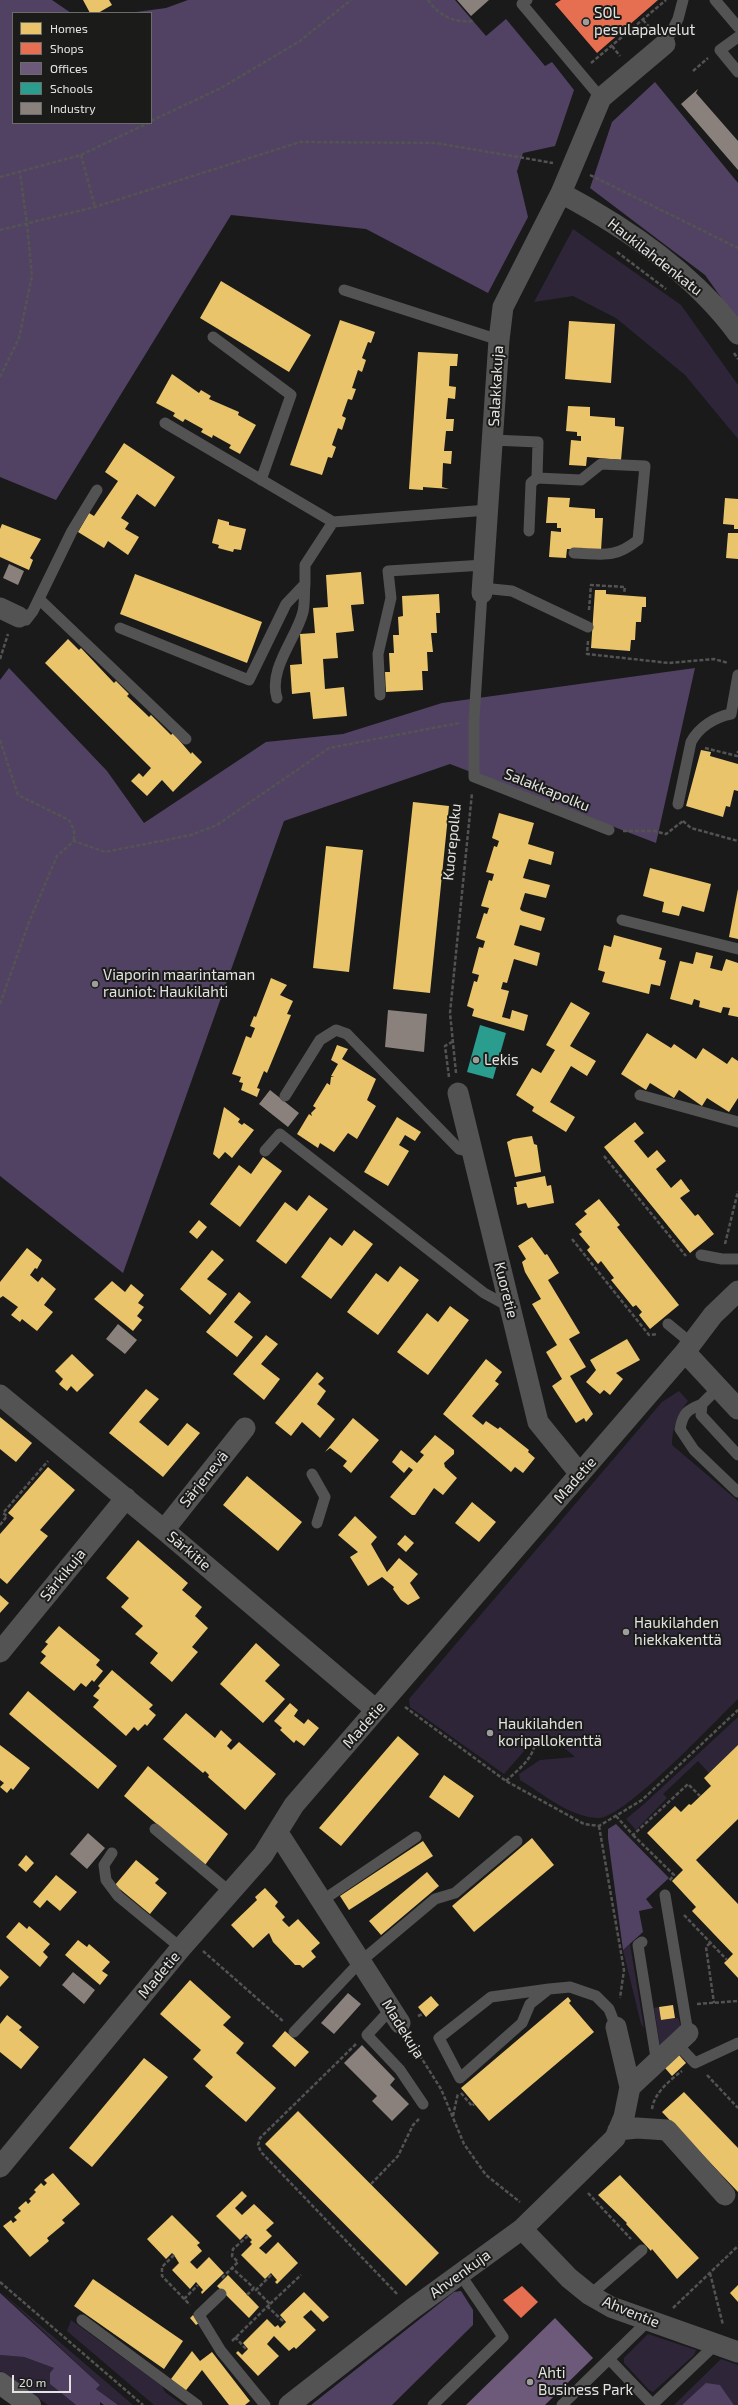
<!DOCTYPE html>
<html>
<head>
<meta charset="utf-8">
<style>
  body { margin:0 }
  #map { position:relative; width:738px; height:2405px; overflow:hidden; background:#1a1a1a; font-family:"Exo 2",sans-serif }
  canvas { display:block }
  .legend { position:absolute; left:12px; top:12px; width:140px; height:112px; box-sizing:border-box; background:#1b1b19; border:1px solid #6b6b69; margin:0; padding:5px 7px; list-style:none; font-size:12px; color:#e3e3e2 }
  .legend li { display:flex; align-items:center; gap:8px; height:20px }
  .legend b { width:20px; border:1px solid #6b6b69 }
  .scale { position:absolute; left:12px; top:2375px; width:59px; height:18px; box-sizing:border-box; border:2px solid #e3e3e2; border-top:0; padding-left:5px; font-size:12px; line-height:14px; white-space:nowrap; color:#e3e3e2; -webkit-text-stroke:3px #1b1b19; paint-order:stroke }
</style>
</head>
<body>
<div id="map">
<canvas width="738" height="2405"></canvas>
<ul class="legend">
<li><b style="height:11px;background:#e9c46a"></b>Homes</li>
<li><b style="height:11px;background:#e76f51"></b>Shops</li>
<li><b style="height:11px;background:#6d597a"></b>Offices</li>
<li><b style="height:11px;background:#2a9d8f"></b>Schools</li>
<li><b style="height:11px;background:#8a817c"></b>Industry</li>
</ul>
<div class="scale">20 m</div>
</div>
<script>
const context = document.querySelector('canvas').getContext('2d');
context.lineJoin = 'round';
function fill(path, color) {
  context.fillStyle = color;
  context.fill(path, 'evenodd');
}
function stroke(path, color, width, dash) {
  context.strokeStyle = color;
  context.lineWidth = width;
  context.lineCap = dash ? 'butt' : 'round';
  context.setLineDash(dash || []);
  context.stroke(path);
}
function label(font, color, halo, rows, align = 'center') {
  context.font = font + ' "Exo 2",sans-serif';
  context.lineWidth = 4;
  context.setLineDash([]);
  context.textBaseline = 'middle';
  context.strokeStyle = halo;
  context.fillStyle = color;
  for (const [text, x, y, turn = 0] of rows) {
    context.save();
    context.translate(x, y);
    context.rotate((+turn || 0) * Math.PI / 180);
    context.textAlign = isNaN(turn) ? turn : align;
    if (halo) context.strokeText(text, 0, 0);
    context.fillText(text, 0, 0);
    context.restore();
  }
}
const green = new Path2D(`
  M573,229L681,305L738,385V439L685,375L616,318L573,296L534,302Z
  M679,1391L688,1401C677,1415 672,1428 672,1445L738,1501V1699C716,1720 623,1820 598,1818C570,1817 543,1794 520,1780L519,1774L540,1760L575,1757L547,1733L532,1742L504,1774L410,1707L409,1699L662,1402Z
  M738,1717V1745L709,1773L698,1761L663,1794L667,1798L636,1830L626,1819L643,1805Z
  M630,1944L644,2028L641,2024L623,1950Z
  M659,2007L661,2020L678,2018L681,2026L660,2045L654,2008Z
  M0,2291L133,2405H118L96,2389L100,2385Z
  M71,2320L162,2386L165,2392L183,2405H154L67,2331Z
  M648,2334L696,2350L694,2355L653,2392L649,2390L624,2363V2358Z
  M0,2355L24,2357L54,2368L50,2384L76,2405H48L0,2371Z
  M721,2359L738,2365V2405H734L720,2385L694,2395L682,2405H674Z`);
const forest = new Path2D(`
  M0,0H52L71,13H13V123H151V13H129L166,8L188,0H455L486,36L506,19L545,66L552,62L574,90L555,146L523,153L517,171L528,217L488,293L366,229L231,215L56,500L0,477Z
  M655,82L738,183V321L705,275L590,188L612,122Z
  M9,668L107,771L144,823L266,742L343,734L442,703L695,668L656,843L450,764L284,821L123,1273L0,1176V680Z
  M616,1824L669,1878L646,1899L653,1908L639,1911L643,1932L623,1950L608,1838V1829Z
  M461,2291L473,2310V2325L392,2405H311L454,2292Z
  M0,2293L100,2385L96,2389L118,2405H104L100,2402V2405H76L50,2384V2373L54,2368L24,2357L0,2355Z
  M706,2383L720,2385L734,2405H682Z`);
const homes = new Path2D(`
  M83,0H109L112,5L98,13H90Z
  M221,281L311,335L289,372L200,318Z
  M340,320L375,332L371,343L368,342L362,358L366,360L362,372L358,370L352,388L356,389L352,400L348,399L342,416L346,418L342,430L338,428L332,445L336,447L332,458L328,457L322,475L290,465Z
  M569,321L615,324L611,383L565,379Z
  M418,352L458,354L457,366H450L449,386L456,387L455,399L448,398L446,419H454L453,431H446L444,451H452L451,464L443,463L442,487L449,489L423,487V490L409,489Z
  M172,374L199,393L201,390L211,396L209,399L239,412L238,415L256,425L240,454L229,448L231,445L213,435L212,438L201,432L203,429L185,419L183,422L173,416L175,413L156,403Z
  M568,406L590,407V416L615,418V426L624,427L621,460L587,457L586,466L569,465L571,440L581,441V436H577V432L566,431Z
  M124,443L175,477L155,507L137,494L121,518L129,523L125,529L139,537L128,555L108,541L104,548L78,532L89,513L94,516L118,481L105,472Z
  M548,497L570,498L569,507L595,509V518H603L601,551L567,549L566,558L549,557L551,531L561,532V528H557V523H546Z
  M725,498L738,499V529H734V525L723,524Z
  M218,519L229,522V525L246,529L241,550L234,549L233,552L218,548L219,545L212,543Z
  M2,524L41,539L30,558L33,560L29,570L0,557V529Z
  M728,533H738V559L726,558Z
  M361,572L364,604L351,605L354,631L336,633L338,658L323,659L325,689L344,687L347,716L313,719L310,692L292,694L290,665L302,664L300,634L315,633L313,608L328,607L326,575Z
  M135,574L262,622L247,663L120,614Z
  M595,590H606V594L646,597V607H642L641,622H636L635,640H631L630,651L591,648Z
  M439,594L440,613H436L437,633H431L433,652H427L428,671H422L423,690L386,692L385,672H390L389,653H394L393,635H399L398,617L403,616L402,596Z
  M68,639L79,650L81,648L114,683L116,681L129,694L127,696L145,713L149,717L151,715L171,735L173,733L191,754L192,752L202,762L173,792L162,780L147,796L131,781L139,773L143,777L151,768L45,663Z
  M701,750L711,752L710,756L738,764V791L734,790L730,807L726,806L723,817L686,806Z
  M413,802L449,806L430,993L393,989Z
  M499,813L534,823L528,844L554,852L551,865L529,859L523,878L550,885L546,898L525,893L520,909L522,911L545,918L541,931L520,925L514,945L540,953L537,966L514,959L507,983L503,982L501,989L509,991L502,1017L510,1019L512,1010L528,1015L524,1031L472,1016L474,1009L467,1006L474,981L477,982L479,975L472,973L479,947L483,948L485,941L476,938L484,913L487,914L489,908L481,906L489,880L492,881L494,874L486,872L494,846L497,847L499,841L492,838Z
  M326,846L363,850L349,972L313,968Z
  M650,868L711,884L704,912L682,906L679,916L662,912L664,902L643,896Z
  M738,889V939L729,937Z
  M614,935L662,948L659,959L666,961L660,986L651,984L649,994L602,982L605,972L598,970L604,945L611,947Z
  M696,952L713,956L710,968L722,971L726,959L738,963V1017L728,1015L730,1008L723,1007L721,1013L699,1007L700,1001L694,999L692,1005L670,999L680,961L693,964Z
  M271,978L287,985L280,995L293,1001L287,1014L291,1015L267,1073L264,1071L257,1088L260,1089L257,1097L241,1090L243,1083L239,1082L241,1077L232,1074L246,1036L251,1038L255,1028L250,1026L254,1016L256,1017Z
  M571,1002L590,1013L570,1046L596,1061L587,1076L571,1066L550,1102L575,1117L566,1132L532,1111L534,1107L516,1095L532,1068L541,1073L555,1050L546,1045Z
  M647,1033L671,1048L674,1044L696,1059L703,1048L727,1064L732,1057L738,1061V1098L729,1112L707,1098L702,1106L679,1090L674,1098L650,1083L646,1090L621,1074Z
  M337,1045L348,1049L342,1059L376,1079L367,1100L376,1106L357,1139L348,1133L334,1152L320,1143L318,1148L297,1134L309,1114L312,1116L311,1113L316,1108L313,1106L327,1083L330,1085L331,1077H334L331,1076L338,1064L331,1060Z
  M224,1107L240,1119L238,1122L242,1125L244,1123L254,1130L232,1158L225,1152L219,1159L213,1154Z
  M397,1117L421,1132L415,1141L405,1135L399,1145L409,1151L388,1186L364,1172Z
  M635,1122L644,1133L634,1141L648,1158L657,1150L666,1161L656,1169L671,1188L681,1179L690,1191L680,1198L695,1216L698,1214L714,1234L690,1253L604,1147Z
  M532,1136L534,1144L537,1145L541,1172L515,1177L507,1142L513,1139Z
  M263,1157L282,1171L240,1227L210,1204L239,1165L251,1174Z
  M545,1176L547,1186L551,1185L554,1203L528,1208L526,1203L517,1205L514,1187H517L516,1182Z
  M309,1195L328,1209L286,1264L256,1241L285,1202L297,1211Z
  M599,1199L620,1225L617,1227L679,1305L650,1329L639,1315L642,1312L636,1305L633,1307L611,1280L614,1278L601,1261L598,1264L587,1250L590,1247L579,1234L582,1232L575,1224L587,1214L584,1211Z
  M199,1220L207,1227L197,1239L189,1232Z
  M354,1230L373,1244L331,1299L301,1277L330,1237L342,1246Z
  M532,1237L545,1255L547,1254L559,1273L548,1280L580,1333L569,1339L586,1367L570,1376L593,1414L586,1422L584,1418L576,1423L552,1386L562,1379L546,1352L557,1345L532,1304L541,1299L525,1272L522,1262L526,1259L518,1246Z
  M27,1248L42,1260L37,1269L35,1268L30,1275L38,1282L42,1277L56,1289L44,1305L53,1312L37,1331L22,1319L20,1322L11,1315L18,1307L3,1296L0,1298V1282Z
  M212,1250L224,1260L207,1279L227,1294L210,1315L180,1289Z
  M400,1266L419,1280L378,1335L347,1312L376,1273L388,1282Z
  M112,1281L125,1292L131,1284L144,1295L138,1303L144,1307L137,1316L142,1320L133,1331L94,1299Z
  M239,1292L251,1302L234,1322L253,1337L237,1357L206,1332Z
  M450,1306L469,1320L428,1375L397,1352L427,1313L438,1322Z
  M266,1335L278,1344L261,1364L280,1379L264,1400L233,1374Z
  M627,1339L640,1360L616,1373L623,1379L610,1395L604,1390L600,1394L586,1382L596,1370L590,1360Z
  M72,1354L94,1375L77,1392L71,1386L67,1391L61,1386L59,1384L63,1379L55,1371Z
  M486,1359L502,1372L495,1381L499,1384L472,1416L483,1425L486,1421L498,1429L500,1427L529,1450L528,1452L535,1458L523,1473L515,1467L511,1472L443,1414Z
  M317,1372L324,1378L318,1384L326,1391L317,1404L335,1419L320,1438L302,1422L291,1436L275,1423Z
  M146,1389L159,1399L139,1422L168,1446L187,1423L200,1433L163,1477L109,1433Z
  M0,1417L32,1443L16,1462L0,1449Z
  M353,1418L379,1440L351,1473L343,1466L347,1461L330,1448L325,1452Z
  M435,1435L454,1450V1454L444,1463L445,1467L457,1478L443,1495L434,1488L415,1515H412L390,1497L413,1470L409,1467L404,1473L392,1462L401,1450L417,1463L424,1455L420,1452Z
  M48,1467L75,1490L40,1530L48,1536L7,1584L0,1578V1534L14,1518L8,1513Z
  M247,1476L302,1522L278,1551L223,1505Z
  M472,1502L496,1522L479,1542L455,1523Z
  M355,1516L377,1537L371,1544L387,1572L399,1558L418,1574L410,1583L420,1598L408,1605L401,1600L393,1589L394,1587L382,1577L368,1586L350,1557L358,1552L338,1535Z
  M405,1535L414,1543L406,1552L397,1544Z
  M138,1540L188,1583L182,1590L202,1607L195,1616L208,1628L192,1647L198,1652L172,1682L150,1663L158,1653L135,1634L143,1626L121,1607L129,1598L106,1578Z
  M0,1595L9,1603L0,1613Z
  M59,1626L100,1660L96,1665L103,1671L94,1682L92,1680L86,1687L81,1683L74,1691L40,1663L46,1656L41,1652L48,1644L45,1642Z
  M256,1643L280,1665L265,1681L285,1699L263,1723L220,1684Z
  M112,1670L153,1705L149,1709L156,1715L147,1726L145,1724L138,1731L134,1727L126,1736L93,1707L99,1700L93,1696L100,1688L98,1686Z
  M28,1691L117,1766L98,1789L9,1714Z
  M290,1703L298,1710L294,1716L304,1724L308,1719L319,1728L304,1746L296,1740L294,1743L280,1730L282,1728L274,1721Z
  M186,1713L215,1738L221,1730L232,1740L227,1746L231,1750L239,1742L276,1774L245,1810L208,1777L209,1775L205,1771L203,1773L163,1739Z
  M398,1736L419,1754L341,1846L319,1828Z
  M0,1745L30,1768L13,1790L11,1788L7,1793L0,1787L4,1783L0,1780Z
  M738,1745V1819L696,1860L738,1904V1978L724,1963L733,1954L692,1911L696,1907L672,1881L683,1870L647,1833L675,1806L681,1812L689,1804L691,1805L711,1786L704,1778Z
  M148,1766L228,1834L205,1865L124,1796Z
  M444,1775L474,1796L459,1818L429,1797Z
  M532,1838L554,1865L474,1932L452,1906Z
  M423,1841L433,1856L349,1910L340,1896Z
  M26,1855L34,1863L26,1872L18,1865Z
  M136,1860L159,1879L155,1883L167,1893L150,1914L115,1885Z
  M427,1872L439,1886L381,1935L369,1921Z
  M56,1875L77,1892L60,1911L47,1900L40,1908L33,1902Z
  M265,1888L278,1902L275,1906L285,1917L282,1920L289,1927L298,1919L320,1943L311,1951L316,1957L303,1968L300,1965H295L273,1942L269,1933L253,1948L231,1925L257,1900L255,1897Z
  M19,1922L27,1929L29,1926L50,1944L43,1952L48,1957L40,1967L6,1937Z
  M78,1940L87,1947L89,1944L110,1962L102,1971L108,1975L100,1985L65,1955Z
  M0,1969L9,1977L0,1987Z
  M190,1980L231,2017L223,2025L244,2043L236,2053L276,2088L246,2122L205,2086L213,2077L193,2059L201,2050L160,2014Z
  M431,1996L439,2005L426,2017L418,2007Z
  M568,1997L571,2001L569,2003L594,2032L489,2121L461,2088Z
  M673,2005L675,2018L661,2020L659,2007Z
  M7,2015L22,2027L19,2030L39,2047L21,2069L0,2052V2024Z
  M285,2031L309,2052L295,2067L272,2046Z
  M679,2055L686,2063L672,2076L665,2068Z
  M144,2058L168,2077L92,2167L69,2148Z
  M684,2092L738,2148V2192L662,2112Z
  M298,2111L439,2253L406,2286L265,2144Z
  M53,2173L80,2204L62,2220L65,2223L47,2238L49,2241L30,2257L3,2226L11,2220L13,2223L17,2220L14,2217L21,2211L18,2208L26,2201L28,2204L31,2201L29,2199L36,2192L34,2190L41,2183L44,2186L47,2183L44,2180Z
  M620,2175L699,2258L677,2279L652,2249L651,2251L626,2224L627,2223L598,2195Z
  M242,2191L247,2196L235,2208L242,2215L254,2204L274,2223L266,2230L272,2236L259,2248L266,2254L278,2242L298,2263L277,2284L275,2282L277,2280L271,2273L265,2279L241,2255L252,2244L250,2242L252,2240L246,2234L240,2240L216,2216Z
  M172,2215L200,2243L197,2245L202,2251L190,2262L197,2269L209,2257L224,2273L202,2294L201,2292L203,2290L196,2282L190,2289L172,2270L179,2263L174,2255L172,2253L166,2259L147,2239Z
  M228,2275L259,2307L249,2318L217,2286Z
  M93,2279L183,2341L164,2369L74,2306Z
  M738,2285V2302L730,2293Z
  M304,2292L329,2317L323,2322L311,2310L303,2317L316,2330L296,2349L294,2347L289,2351L274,2336L267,2344L279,2356L258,2376L236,2353L238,2351L242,2355L248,2349L243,2343L267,2319L275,2327L278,2325L280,2328L286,2322L280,2315Z
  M193,2315L199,2323L196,2325L190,2318Z
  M192,2351L200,2361L212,2352L250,2401L245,2405H229L202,2370L183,2394L171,2379Z`);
const shops = new Path2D(`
  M561,0H658L597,53L555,4Z
  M522,2286L538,2302L521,2318L503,2300Z`);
const offices = new Path2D(`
  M555,2318L593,2358L545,2405H466Z`);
const schools = new Path2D(`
  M480,1025L506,1033L493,1079L467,1072Z`);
const industry = new Path2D(`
  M457,0H489L471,16Z
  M698,89L696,93L738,141V170L681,104Z
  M9,564L24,571L18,585L3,578Z
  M388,1010L427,1014L424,1052L385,1047Z
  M270,1090L299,1113L288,1127L259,1104Z
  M118,1324L137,1340L125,1354L106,1339Z
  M88,1833L105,1848L87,1869L70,1854Z
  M73,1972L95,1990L84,2004L62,1985Z
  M348,1993L361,2004L334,2034L321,2023Z
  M362,2045L395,2079L390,2085L409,2104L392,2121L372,2101L377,2096L344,2063Z`);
const path = new Path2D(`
  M428,0C439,16 454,23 473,21
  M643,20L652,30
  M612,46L620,56
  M591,63L666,0
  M693,71L708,58
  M151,121L221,88L300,41L351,0
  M81,155L95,207
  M590,175L738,248
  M0,177L81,155L148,123
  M0,230L95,207L300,142L436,143L553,163
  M617,252L666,289
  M734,353L738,359
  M0,377L19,338L32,276L27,224L20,173
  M589,610L591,585L625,587L624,593
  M588,641L587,654L669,663L714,659L728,663
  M0,659L8,634
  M0,740L18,795L69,820L74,830V841
  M705,748L737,756L738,751
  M683,821L691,828L738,841
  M623,831H654L666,834L683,821
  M0,1004L29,922L57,856L74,841L105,852L191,835L217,825L329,748L459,723
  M456,1073L450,1013L472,793
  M449,1077L445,1046L452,1042
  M604,1156L686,1256
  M572,1239L649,1335L657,1334
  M725,1244L738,1191
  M0,1525L7,1516L3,1513L48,1461
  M405,1707L506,1781L584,1824L599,1826L642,1800L738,1710
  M506,1781C520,1768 533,1759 536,1740
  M616,1816L633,1835L688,1784L700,1796
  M599,1826L624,1970L620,1998
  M633,1835L674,1875L669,1881
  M684,1915L727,1960
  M710,1943L706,1947L714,2003
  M203,1951L284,2022
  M697,2004L738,2001
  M418,2016L423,2014
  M410,2040L441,2089L464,2144L486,2175L520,2202
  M356,2044L260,2138L258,2145L261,2152L397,2294
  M707,2075L738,2108
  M461,2093L472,2106L474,2104
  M652,2109C654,2093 670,2080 682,2071
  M453,2116L458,2093
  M371,2184L398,2156L413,2125L419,2119
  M588,2193L631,2239
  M248,2236L233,2249L232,2256L238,2262L232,2268L254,2288
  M174,2255L162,2267V2276L190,2305
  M710,2273L723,2325
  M222,2278L232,2268
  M0,2282L143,2405
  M247,2295L254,2288L256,2290L272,2274
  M184,2299L198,2285
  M270,2304L301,2275
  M267,2306L285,2323
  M673,2308L738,2246
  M235,2337L247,2350
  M232,2341L270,2304L256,2290`);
const lane = new Path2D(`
  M527,0L522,4L601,98
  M715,0L738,27
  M738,37L720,50L738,72
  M665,44L678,19L683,0
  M344,290L499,340
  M213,337L291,395L261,480
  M165,423L333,522
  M493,440L538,442L537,478L531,483L529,531
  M537,478L581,480L601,464L645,466L638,540C614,559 603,554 574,553
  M482,588L512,591L588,627
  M482,593L474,720V777L609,830
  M39,599L186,739
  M19,617L26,620L33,611L72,531L97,490
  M120,628L249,680L286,604L305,584V565L333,522L488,510
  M380,695L378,654L391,598L388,571L484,565
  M277,698C268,669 296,639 303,612C305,603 304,593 305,584
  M678,804L691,742C699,727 715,717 731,714L738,675
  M622,920L738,949
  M640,1095L738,1122
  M285,1096L320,1040L336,1030L347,1034L459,1149L473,1152
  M265,1151L280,1134L484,1293L510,1307
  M701,1255L722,1259H738
  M668,1324L691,1343
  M718,1388L702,1404L701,1415L738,1455
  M702,1404C687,1410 683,1413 680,1429L694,1450L738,1492
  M312,1474L325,1497L317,1523
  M155,1829L230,1892
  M112,1853L104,1865L106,1880L118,1896L181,1948
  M665,1895L688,2033
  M323,1900L416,1837
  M642,1942L638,1945L657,2064
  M549,1989L491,1997L439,2038L460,2078L522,2023L530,2004L549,1989L570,1987L596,1996L609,2009L616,2027
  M391,2009L367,2035L400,2070L423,2104
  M294,2032L360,1962L435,1899L455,1893L517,1841
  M677,2044L695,2063L738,2043
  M221,2294L199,2315L221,2351L265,2405
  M590,2295L642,2250
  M82,2320L197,2405
  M610,2360L653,2405
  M433,2405L503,2337L460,2274
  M562,2405L649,2320
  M652,2405L716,2344`);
const street = new Path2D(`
  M561,193C627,228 694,274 738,334
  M482,593L499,340L503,307L561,193L601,98L665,44
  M0,608L19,617
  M458,1093L538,1422L580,1474
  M685,1352L738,1409
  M0,1395L164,1530L376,1710
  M164,1530L245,1428
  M0,1652L126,1498
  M278,1833L400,2023
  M616,2027L630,2087
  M618,2130L637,2128L667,2130L725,2195
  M0,2167L181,1948L263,1855L294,1805L685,1352L713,1315L738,1291
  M522,2229L569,2278L590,2295L611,2307L738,2352
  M289,2405L412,2309L522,2229L615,2138L624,2117L630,2087L688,2033`);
const highway = new Path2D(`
  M0,2383L30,2405`);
const markers = [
  [586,22,4,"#9d9d9c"],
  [95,984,4,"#9d9d9c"],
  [476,1060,4,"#9d9d9c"],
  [626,1632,4,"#9d9d9c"],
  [490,1733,4,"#9d9d9c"],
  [530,2382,4,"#9d9d9c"]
];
const poiNames = [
  ["SOL",594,13],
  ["pesulapalvelut",594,30],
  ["Viaporin maarintaman",103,975],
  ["rauniot: Haukilahti",103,992],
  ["Lekis",484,1060],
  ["Haukilahden",634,1623],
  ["hiekkakenttä",634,1640],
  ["Haukilahden",498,1724],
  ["koripallokenttä",498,1741],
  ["Ahti",538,2373],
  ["Business Park",538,2390]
];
const streetNames = [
  ["Haukilahdenkatu",655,257,38],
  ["Salakkakuja",496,386,-87],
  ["Salakkapolku",547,790,22],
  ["Kuorepolku",452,842,-84],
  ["Kuoretie",506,1290,76],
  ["Särjenevä",204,1479,-51],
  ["Madetie",575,1480,-49],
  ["Särkitie",189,1551,40],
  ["Särkikuja",63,1575,-51],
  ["Madetie",364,1725,-49],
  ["Madetie",159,1975,-50],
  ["Madekuja",403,2029,58],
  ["Ahvenkuja",460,2274,-36],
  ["Ahventie",631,2312,22]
];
fill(green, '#2e2539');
fill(forest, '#514264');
fill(homes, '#e9c46a');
fill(shops, '#e76f51');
fill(offices, '#6d597a');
fill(schools, '#2a9d8f');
fill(industry, '#8a817c');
stroke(path, '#525352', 2.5, [4, 2]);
stroke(lane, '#525352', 11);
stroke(street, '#525352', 21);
stroke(highway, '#5a5a5a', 22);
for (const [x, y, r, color] of markers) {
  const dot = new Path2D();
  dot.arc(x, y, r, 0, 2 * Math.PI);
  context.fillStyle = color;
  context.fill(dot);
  stroke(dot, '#1b1b19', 1.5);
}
label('15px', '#e3e3e2', '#1b1b19', poiNames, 'left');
label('15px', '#e3e3e2', '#1b1b19', streetNames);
</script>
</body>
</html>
